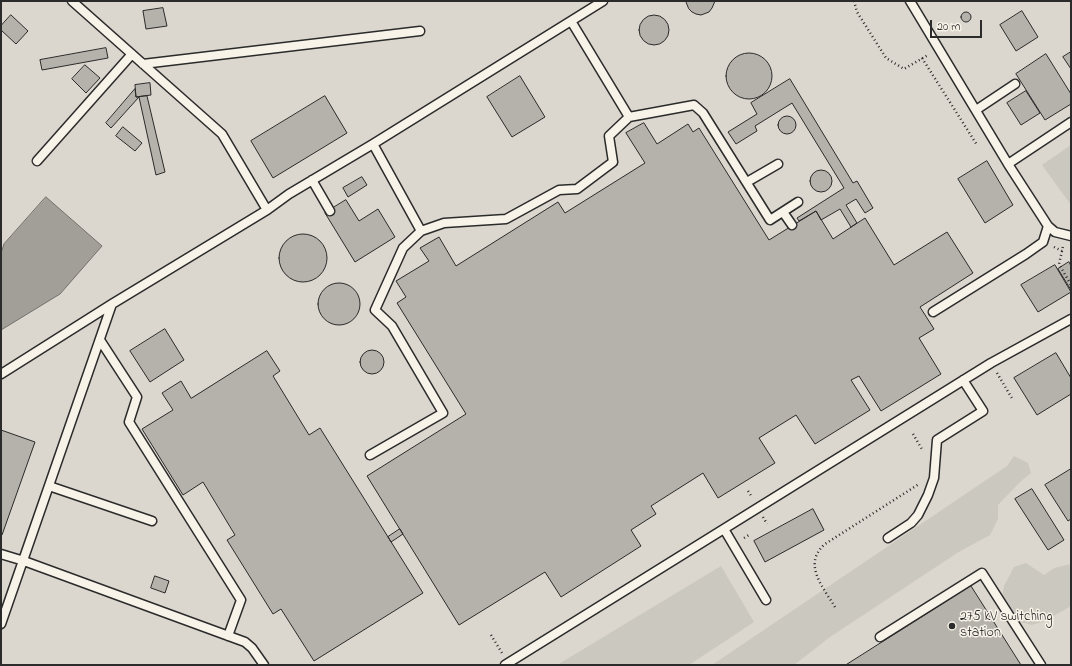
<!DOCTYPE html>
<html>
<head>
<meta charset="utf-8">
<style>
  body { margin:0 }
  #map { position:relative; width:1072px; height:666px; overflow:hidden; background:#ebe7dd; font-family:"Indie Flower",sans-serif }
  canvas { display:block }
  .frame { position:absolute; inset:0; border:2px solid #2b2b2b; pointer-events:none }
  .scale { position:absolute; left:930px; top:20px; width:52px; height:18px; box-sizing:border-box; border:2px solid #2b2b2b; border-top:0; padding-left:5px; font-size:12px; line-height:14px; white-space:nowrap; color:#2b2b2b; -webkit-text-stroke:3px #f7f3e8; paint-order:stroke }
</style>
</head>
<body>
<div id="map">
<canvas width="1072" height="666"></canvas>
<div class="frame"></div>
<div class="scale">20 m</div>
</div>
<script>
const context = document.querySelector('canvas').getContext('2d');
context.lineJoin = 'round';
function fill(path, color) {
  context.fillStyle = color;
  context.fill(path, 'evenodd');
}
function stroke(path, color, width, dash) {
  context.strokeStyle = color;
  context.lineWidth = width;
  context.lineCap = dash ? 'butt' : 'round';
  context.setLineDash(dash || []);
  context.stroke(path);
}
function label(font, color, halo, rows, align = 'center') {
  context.font = font + ' "Indie Flower",sans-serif';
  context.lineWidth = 3;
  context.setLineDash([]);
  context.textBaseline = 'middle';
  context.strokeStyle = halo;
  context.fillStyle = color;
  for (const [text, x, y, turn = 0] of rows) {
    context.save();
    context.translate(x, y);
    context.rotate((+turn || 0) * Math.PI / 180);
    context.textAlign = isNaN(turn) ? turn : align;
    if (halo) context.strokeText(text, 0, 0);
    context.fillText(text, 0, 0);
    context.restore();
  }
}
const built = new Path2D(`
  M1,1H1071V665H1Z`);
const green = new Path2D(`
  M1071,145V205L1042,165Z
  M1014,456L1028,463L1031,473L1020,482L998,505V519L990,535L957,553L939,565L830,637L794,665H712L1007,466Z
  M1026,563L1044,575L1054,568L1071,564V606L1043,622L1031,625L1025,623L1002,622L1000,607L1004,586L1014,567Z
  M721,566L754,622L689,665H557Z`);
const water = new Path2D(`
  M46,197L102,246L60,294L1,330V253L4,244Z`);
const building = new Path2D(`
  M686,1H715L712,8L709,12L701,15L696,14L692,12L689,9Z
  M163,8L167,26L146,29L143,11Z
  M1022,11L1038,37L1016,51L1000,25Z
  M961 17a5 5 0 1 1 10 0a5 5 0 1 1-10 0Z
  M11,15L28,31L16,44L1,30V26Z
  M639 30a15 15 0 1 1 30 0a15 15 0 1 1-30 0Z
  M106,48L108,58L42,70L40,60Z
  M1071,52V69L1063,57Z
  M726 76a23 23 0 1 1 46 0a23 23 0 1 1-46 0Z
  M1046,54L1071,94V104L1045,120L1016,74Z
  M85,65L100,78L86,93L72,79Z
  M520,76L545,117L512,137L487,97Z
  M790,79L853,183L857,181L873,208L865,213L856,199L846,205L857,223L851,227L840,209L821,220L816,211L799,221L797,218L844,188L792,103L755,126L757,131L736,144L728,132L757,114L751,103Z
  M150,83L151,95L136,97L135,85Z
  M135,89L136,97H139L111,128L106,123Z
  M1026,91L1040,113L1021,125L1007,103Z
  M147,96L165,172L156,175L139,97Z
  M325,96L347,133L273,178L251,141Z
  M778 125a9 9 0 1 1 18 0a9 9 0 1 1-18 0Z
  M644,123L657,144L688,124L693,132L699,128L769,240L816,211L833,239L865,218L894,265L947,232L973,273L920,307L934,329L919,338L941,374L881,411L859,376L851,380L870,410L815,444L796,415L759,438L775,463L718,498L703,473L651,506L656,514L631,530L641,546L561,597L545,572L459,625L367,476L466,414L397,303L406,297L396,281L429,261L420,248L439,237L456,266L558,202L565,213L645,163L626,133Z
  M123,127L142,143L135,151L116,136Z
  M987,161L1013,205L985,223L958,179Z
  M810 181a11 11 0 1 1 22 0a11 11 0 1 1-22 0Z
  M362,177L367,185L348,197L343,188Z
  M346,200L359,221L378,209L395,237L355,262L325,213Z
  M279 258a24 24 0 1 1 48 0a24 24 0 1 1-48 0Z
  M1069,262L1071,266V290L1058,269Z
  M1055,265L1071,292L1038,312L1021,285Z
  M318 304a21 21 0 1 1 42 0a21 21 0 1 1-42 0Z
  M165,329L184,360L150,382L130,351Z
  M360 362a12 12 0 1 1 24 0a12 12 0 1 1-24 0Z
  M267,351L280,371L273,376L309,435L320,428L423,593L314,661L281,609L273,614L227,540L235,535L203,482L183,495L142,429L173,410L162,393L181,381L191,398Z
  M1056,353L1071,378V394L1037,415L1014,378Z
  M1,430L35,442L2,535H1Z
  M1071,469V519L1068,521L1045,485Z
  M1032,489L1064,540L1048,550L1015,499Z
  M813,509L824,530L765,562L754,541Z
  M400,529L403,534L391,542L388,537Z
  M155,576L169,581L165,593L151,588Z
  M971,586L1021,665H846Z`);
const path = new Path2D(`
  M854,1L857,12L886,58L904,69L928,55
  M922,58L977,145
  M1054,247L1062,251L1063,246
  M1062,251L1059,264L1071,285
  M997,373L1013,400
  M913,434L923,451
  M748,491L752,497
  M763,517L767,524
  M744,538L749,535
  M835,607C823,587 802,564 825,544L919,484
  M491,635L502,653`);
const service = new Path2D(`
  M72,1L222,134L267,210
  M910,1L1008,164L1048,226L1055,232L1071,236
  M571,21L629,117
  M143,64L420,31
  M976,110L1015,84
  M373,144L421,231
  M37,161L132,54
  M1008,164L1071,122
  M312,180L330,211
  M747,182L778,164
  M783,212L792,225
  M933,312L1026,254L1043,242L1048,226
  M100,340L137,397L129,422L241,600L228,636
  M1,374L112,304L267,210L289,194L373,144L603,1
  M370,455L443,413L392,326L375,310L403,248L421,231L444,223L506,219L559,190L577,189L613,162L609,136L629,117L694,105L703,113L770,220L798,202
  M49,486L152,521
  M724,529L766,600
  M888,538L911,523L918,515L928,495L934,478L937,440L983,411L963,380
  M1,554L24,561L245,642L252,648L264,665
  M1,624L112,304
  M880,637L982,573L1041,665
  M505,665L991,363L1071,319`);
const markers = [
  [952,626,4,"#2b2b2b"]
];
const poiNames = [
  ["275 kV switching",960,618],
  ["station",960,634]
];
fill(built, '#dbd7ce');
fill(green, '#cbc8bf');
fill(water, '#a29f98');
stroke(water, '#72716c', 1);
fill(building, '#b5b2ab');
stroke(building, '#2b2b2b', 1);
stroke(service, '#2b2b2b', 11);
stroke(path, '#2b2b2b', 2.5, [1, 3]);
stroke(service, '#f7f3e8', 8);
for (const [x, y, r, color] of markers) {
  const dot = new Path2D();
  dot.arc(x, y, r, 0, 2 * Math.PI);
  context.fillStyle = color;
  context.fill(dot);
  stroke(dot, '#f7f3e8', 1.5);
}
label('14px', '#2b2b2b', '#f7f3e8', poiNames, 'left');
</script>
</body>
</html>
